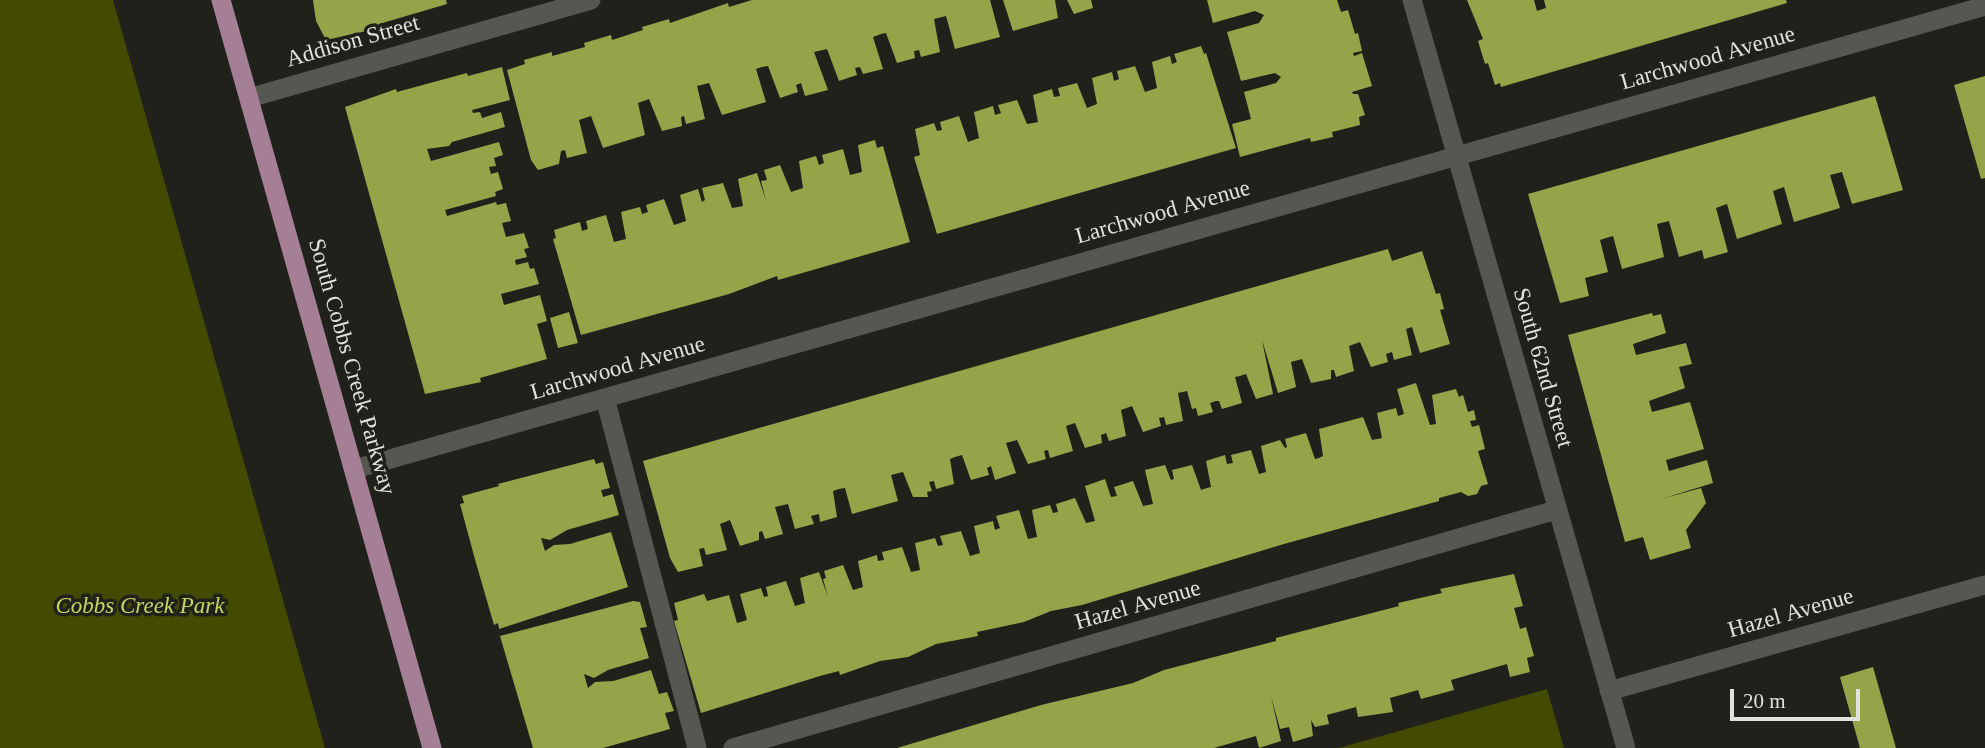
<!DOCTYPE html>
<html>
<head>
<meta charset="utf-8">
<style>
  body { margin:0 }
  #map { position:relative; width:1985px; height:748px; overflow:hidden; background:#20211b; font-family:Georgia,serif }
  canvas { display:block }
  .scale { position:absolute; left:1730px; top:689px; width:130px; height:32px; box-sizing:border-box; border:4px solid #e1e2de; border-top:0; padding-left:9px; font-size:21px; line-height:24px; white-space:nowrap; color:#e1e2de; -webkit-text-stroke:5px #20211b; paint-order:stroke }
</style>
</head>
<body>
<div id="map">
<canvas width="1985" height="748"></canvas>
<div class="scale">20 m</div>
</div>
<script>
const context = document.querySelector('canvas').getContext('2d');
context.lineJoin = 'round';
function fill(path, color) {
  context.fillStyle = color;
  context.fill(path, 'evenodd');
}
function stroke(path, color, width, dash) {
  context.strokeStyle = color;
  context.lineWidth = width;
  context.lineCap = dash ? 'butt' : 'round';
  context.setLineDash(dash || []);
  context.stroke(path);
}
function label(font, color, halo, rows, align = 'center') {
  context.font = font + ' Georgia,serif';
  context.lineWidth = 7;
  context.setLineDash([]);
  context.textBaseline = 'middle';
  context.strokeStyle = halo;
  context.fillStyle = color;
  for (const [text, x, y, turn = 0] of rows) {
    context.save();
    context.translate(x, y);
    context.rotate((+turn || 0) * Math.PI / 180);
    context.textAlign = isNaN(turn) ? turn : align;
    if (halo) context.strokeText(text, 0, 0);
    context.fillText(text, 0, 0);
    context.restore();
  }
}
const green = new Path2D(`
  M0,0H113L325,748H0Z
  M1547,689L1564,748H1339Z`);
const building = new Path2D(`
  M313,0H446L447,4L379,24L380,28L326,40L316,21Z
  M752,0H990L1000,37L955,49L946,16L934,19L940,52L921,57L919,50L914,51L915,58L897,63L886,33L881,34L873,37L883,69L863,74L860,67L855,68L857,75L839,81L827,49L814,52L828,90L805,96L801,83L796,85L798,92L780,98L768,66L762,67L756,69L766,102L722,115L709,83L697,86L705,119L686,124L684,116L681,117L682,126L662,131L649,99L638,103L645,135L603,148L591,116L579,120L587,153L567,158L565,150L561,151L559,164L538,170L531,160L507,70L525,64L524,60L552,52V56L585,47L584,43L611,35L612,40L643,30L642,27L669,19L670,23L728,3L729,7Z
  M1003,0H1055L1058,18L1013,31Z
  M1067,0H1091L1093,8L1074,14Z
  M1207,0H1337L1341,12L1348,10L1355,34L1358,33L1362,51L1353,53L1354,56L1362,53L1372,86L1352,92L1353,94H1358L1365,115L1359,117L1360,125L1332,132L1333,137L1311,142L1310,138L1240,157L1232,124L1251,119L1244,92L1276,83L1281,77L1275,73L1241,81L1227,32L1259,23L1264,15L1255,11L1213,23Z
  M1467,0H1534L1537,11L1546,8L1544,0H1786L1787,3L1501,87L1500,83L1495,85L1488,63L1485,64L1478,41L1483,39Z
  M1201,46L1204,54L1206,53L1236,148L937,234L914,157L920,155L915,129L934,123L937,131L942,130L940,122L959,116L968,142L979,138L974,112L993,106L995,115L1001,113L998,105L1017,100L1027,124L1033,123L1038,122L1033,95L1052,89L1054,97L1060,96L1058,88L1077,83L1087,108L1097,104L1092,78L1112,72L1114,81L1119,79L1117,71L1135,66L1145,92L1157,88L1152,62L1170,56L1172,64L1177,62L1174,54Z
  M502,67L510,100L472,110L473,113L480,112L482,118L501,112L505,127L452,142L449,146L427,149L431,161L499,142L503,155L494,158L496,166L489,167L491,174L498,172L503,189L495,192L496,196L445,210L447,216L496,202L497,205L506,203L511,221L502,223L506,237L524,233L529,248L524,249L527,257L515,260L516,265L528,262L530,269L534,268L539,284L501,294L504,305L540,295L547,321L537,324L547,359L480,378L481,382L425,394L345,107L396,89L397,92L467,73L468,76Z
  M1985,76V178L1981,179L1954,85Z
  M1875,96L1903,190L1852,204L1842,172L1830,175L1840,208L1794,222L1784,187L1773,191L1782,224L1737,239L1727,204L1716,208L1728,252L1704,259L1702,250L1679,257L1669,221L1657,224L1664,257L1622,269L1613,236L1606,238L1600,240L1608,272L1585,278L1589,296L1560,303L1528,194Z
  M875,140L877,148L883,146L910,242L778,280L777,276L729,294L581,335L553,239L556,238L554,230L580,222L582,231L588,229L586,221L606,215L614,242L626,239L621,212L640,207L642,214L648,212L646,205L664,199L674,225L686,221L680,195L698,189L702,202L705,200L702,188L723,183L732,208L738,207L743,206L738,179L757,173L766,201L761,181L767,180L764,170L780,165L791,192L803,188L799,161L816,156L819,165L824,163L822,155L843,149L850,175L862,172L858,145Z
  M1388,249L1392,261L1422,251L1436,294L1440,293L1444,309L1440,310L1450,344L1420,353L1412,327L1406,329L1412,355L1394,360L1392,352L1386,354L1388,362L1371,367L1360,342L1349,346L1354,371L1336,377L1334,370H1331V379L1311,383L1302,359L1291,362L1296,387L1278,393L1262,340L1273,394L1256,399L1246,374L1240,376L1235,377L1242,403L1222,409L1219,401H1216L1210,403L1213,412L1198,416L1196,408L1192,409L1187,391L1178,393L1183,421L1166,425L1164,417L1159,418L1161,426L1143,432L1132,406L1121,410L1126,436L1109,441L1106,433L1101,435L1102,443L1085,448L1075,423L1066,426L1073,451L1050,458L1048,450L1044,451L1046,459L1028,464L1017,440L1006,443L1016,473L995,480L991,466L987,468L989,475L971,480L962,455L955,457L950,459L954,484L936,489L934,481L929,482L932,491L927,492L928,497H913L903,472L891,475L898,501L852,514L845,488L839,489L833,491L837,517L820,522L819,514L811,516L814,524L795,529L788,504L775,507L783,534L765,539L762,531L759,532V540L740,546L730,520L720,524L727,550L706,555L704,548L699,549L703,566L678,572L670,558L643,461Z
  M569,312L578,343L558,348L550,318Z
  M1652,313L1653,316L1661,314L1666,333L1633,344L1636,355L1686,343L1692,364L1679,367L1685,388L1649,401L1652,412L1690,402L1704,449L1666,460L1669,471L1707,460L1713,483L1661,499L1701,488L1706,503L1686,530L1691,548L1650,560L1643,537L1625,542L1568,335Z
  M1416,383L1430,425L1436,424L1432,395L1456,389L1459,397L1463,395L1468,412L1474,410L1476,420L1470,421L1472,427L1479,425L1485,449L1478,451L1488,484L1481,486L1477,494L1468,496L1461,492L1439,498V501L1284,544L1082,605L1051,611L1024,622L977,632L978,636L936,644L908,657L880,661L840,675L839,671L820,676L701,713L674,621L678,620L674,603L704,594L707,601L729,595L737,623L747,620L740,594L761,588L764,597L768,596L766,587L786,581L795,606L805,603L800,578L819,572L828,597L823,579L826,578L824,571L843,565L853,590L863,587L858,561L877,555L878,561L884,560L882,552L902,547L911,572L920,570L915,543L935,538L938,546L943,545L940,536L961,531L970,556L980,553L974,526L993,521L995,530L1000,528L996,516L1019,510L1028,539L1037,537L1032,510L1050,505L1053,513L1058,512L1056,504L1075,498L1086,523L1095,521L1085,486L1105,479L1111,497L1117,496L1114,487L1133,481L1143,506L1153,504L1145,470L1165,465L1171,480L1174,479L1172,470L1192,465L1201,490L1207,488L1211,487L1206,461L1225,455L1227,464L1233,463L1231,455L1251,450L1259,474L1266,472L1261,446L1280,440L1285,448L1287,447L1285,439L1306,433L1315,459L1319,458L1323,456L1319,429L1363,417L1372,440L1382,438L1377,413L1396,408L1398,416L1404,414L1397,389Z
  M594,459L596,464L603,462L610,488L601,490L603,497L613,494L619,515L567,530L550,540L541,538L545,551L554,545L570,544L611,532L628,587L499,629L498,623L494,625L476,563L460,504L464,503L462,496L499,486L498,484Z
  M1514,574L1523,606L1514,608L1520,629L1526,627L1534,656L1527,658L1530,672L1510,677L1507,664L1451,680L1454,690L1421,699L1418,690L1390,698L1393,712L1358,717L1356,707L1327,715L1329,724L1315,727L1311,720L1313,736L1293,742L1289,727L1280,729L1271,696L1281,741L1259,748L1256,736L1214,748H897L1041,705L1133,683L1164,670L1276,641V638L1399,606L1398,603L1442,593L1440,589Z
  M633,601L640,602L647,627L640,628L649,658L608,670L594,678L584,674L588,688L595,682L613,681L651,670L659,694L667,692L674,711L665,713L670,729L603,748H533L500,636Z
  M1873,667L1896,748H1860L1840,677Z`);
const service = new Path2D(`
  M605,398L697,748`);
const minor = new Path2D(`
  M1412,0L1626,748
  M249,98L591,0
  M355,469L1985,6
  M1609,691L1985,585
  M733,748L1556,510`);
const primary = new Path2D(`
  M221,0L432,748`);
const streetNames = [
  ["Addison Street",353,42,-16],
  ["Larchwood Avenue",1708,59,-16],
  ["Larchwood Avenue",1163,213,-16],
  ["South Cobbs Creek Parkway",351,367,74],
  ["South 62nd Street",1542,368,74],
  ["Larchwood Avenue",618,369,-16],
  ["Hazel Avenue",1138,606,-16],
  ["Hazel Avenue",1791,614,-16]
];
const parkNames = [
  ["Cobbs Creek Park",140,607]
];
fill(green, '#424b00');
fill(building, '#96a449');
stroke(service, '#555750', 19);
stroke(minor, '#555750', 19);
stroke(primary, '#a47f95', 19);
label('23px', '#e1e2de', '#20211b', streetNames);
label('italic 23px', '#c4d75d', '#20211b', parkNames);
</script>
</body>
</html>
